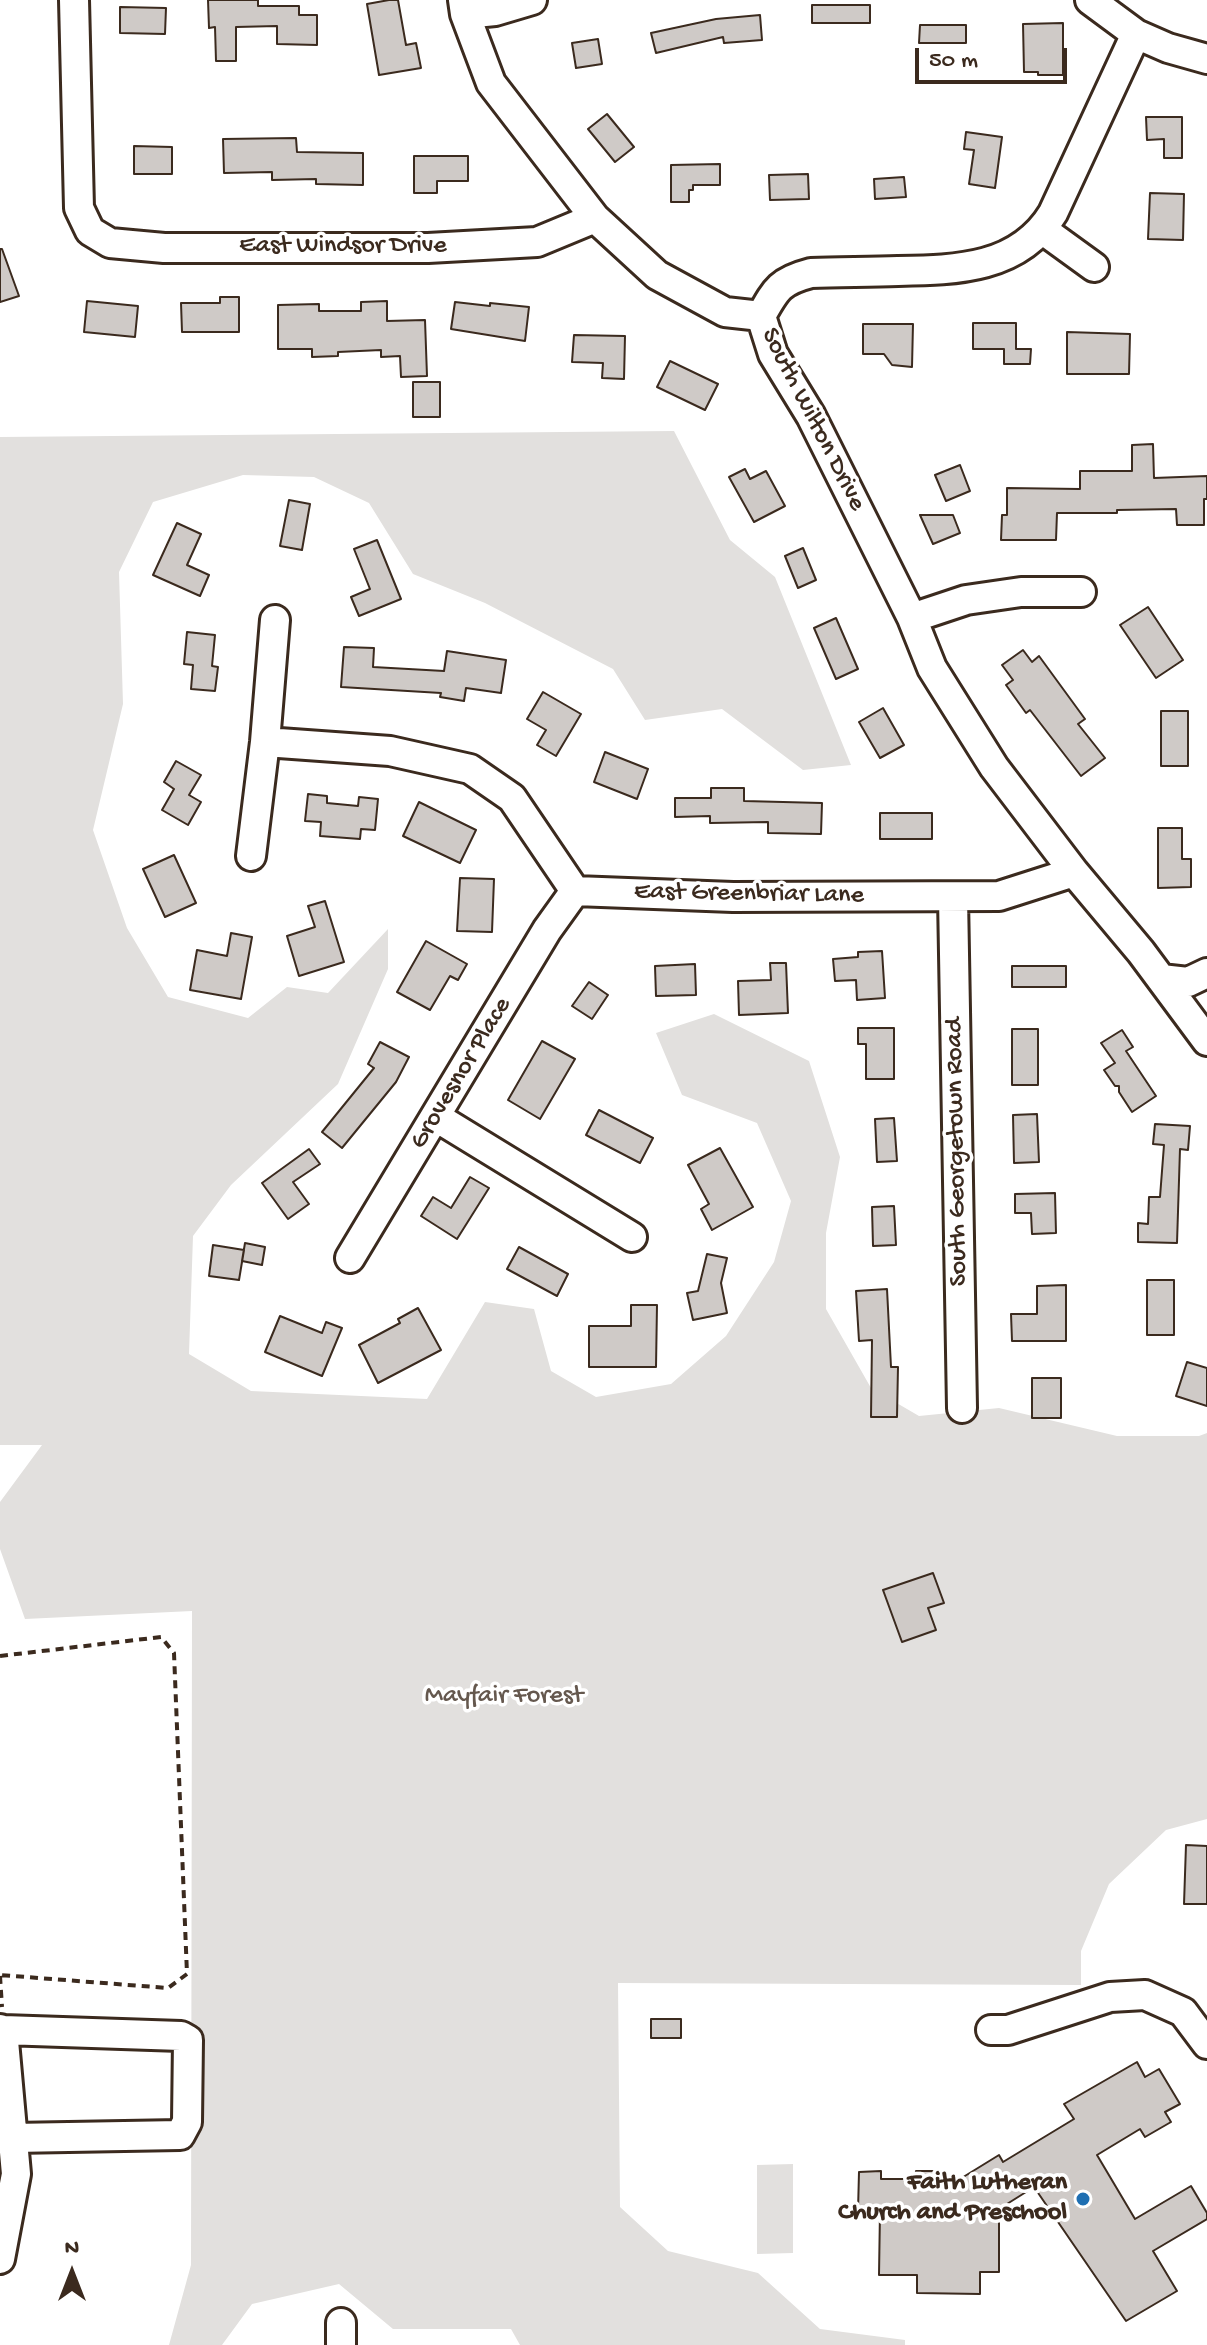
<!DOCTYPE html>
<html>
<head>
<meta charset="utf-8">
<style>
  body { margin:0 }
  #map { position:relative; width:1207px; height:2345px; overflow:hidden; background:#fff; font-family:"Gochi Hand",sans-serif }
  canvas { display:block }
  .north { position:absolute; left:32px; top:2233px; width:80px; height:80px; -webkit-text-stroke:6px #fff; paint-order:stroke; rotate:0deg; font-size:22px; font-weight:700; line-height:32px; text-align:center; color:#3b2a1e }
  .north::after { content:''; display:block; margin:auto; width:28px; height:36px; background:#3b2a1e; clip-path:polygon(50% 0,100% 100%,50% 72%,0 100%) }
  .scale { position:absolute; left:915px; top:48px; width:152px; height:36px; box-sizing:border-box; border:4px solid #3b2a1e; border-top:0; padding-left:10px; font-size:24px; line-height:28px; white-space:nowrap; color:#3b2a1e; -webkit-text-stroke:6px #fff; paint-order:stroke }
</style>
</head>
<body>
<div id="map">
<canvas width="1207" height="2345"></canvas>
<div class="north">N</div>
<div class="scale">50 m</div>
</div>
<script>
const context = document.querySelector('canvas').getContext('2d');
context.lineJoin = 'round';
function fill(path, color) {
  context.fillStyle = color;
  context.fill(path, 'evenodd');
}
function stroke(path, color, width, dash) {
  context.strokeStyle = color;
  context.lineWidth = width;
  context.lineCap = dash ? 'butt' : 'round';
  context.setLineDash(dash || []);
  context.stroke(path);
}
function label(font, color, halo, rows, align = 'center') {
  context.font = font + ' "Gochi Hand",sans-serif';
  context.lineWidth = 7;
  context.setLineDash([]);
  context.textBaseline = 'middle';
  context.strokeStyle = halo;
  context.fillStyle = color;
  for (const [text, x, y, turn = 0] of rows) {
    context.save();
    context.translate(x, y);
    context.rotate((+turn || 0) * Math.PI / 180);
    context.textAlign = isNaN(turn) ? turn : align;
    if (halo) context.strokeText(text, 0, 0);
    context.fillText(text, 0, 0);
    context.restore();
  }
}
const green = new Path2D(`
  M674,431L730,540L775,577L851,765L803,770L722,709L645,720L613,669L485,603L413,574L369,503L314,477L243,475L153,502L119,572L123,704L93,830L127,928L168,997L248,1018L287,987L328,993L388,929V969L338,1084L231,1185L193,1236L189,1354L251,1391L427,1399L485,1302L534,1309L551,1371L596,1397L671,1384L726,1336L774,1262L791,1201L757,1123L682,1095L656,1033L714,1014L809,1061L840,1157L826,1233V1309L871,1388L919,1416L999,1408L1117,1436H1199L1207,1433V1819L1166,1830L1109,1884L1081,1951V1985L618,1983L620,2207L668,2251L758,2273L820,2329L905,2340V2345H520L511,2329H393L339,2284L252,2304L222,2345H169L191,2265L192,1611L25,1619L0,1549V1502L42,1445H0V437Z
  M793,2164V2253L757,2254V2165Z`);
const building = new Path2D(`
  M208,0H258V6H299V15H317V45L277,44V26L236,27V61H216L215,27L209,28Z
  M389,0H398L406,45L416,43L421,68L379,75L367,4Z
  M812,5H870V23H812Z
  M120,7L166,8L165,34L120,33Z
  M760,15L762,40L724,43L723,37L656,53L651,33L716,19Z
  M1063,23V75H1038V72H1024L1023,24Z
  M920,25H966V43H919Z
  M598,39L602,64L576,68L572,43Z
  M607,114L634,147L615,162L588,129Z
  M1146,117H1182V158H1164V139L1147,140Z
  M966,132L1002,137L995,188L969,184L974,150L964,149Z
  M296,138L297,152L363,153V185L316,184V179L272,180V172L224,173L223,139Z
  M134,146L172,147V174H134Z
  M414,156H468V181H437V193H414Z
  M720,164V185H693V190H689V202H671V165Z
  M808,174L809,199L770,200L769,175Z
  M904,177L906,197L875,199L874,179Z
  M1150,193L1184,194L1183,240L1148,239Z
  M0,249H2L19,296L0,302Z
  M220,297H239V332H182L181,303H220Z
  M87,301L138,306L135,337L84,332Z
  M387,301V321L425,320L427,376L401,377L400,356L381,357V350L338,352V356L312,357V349H278V305L319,304V311H361V302Z
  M455,302L490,306V303L529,307L525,341L451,329Z
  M973,323H1016V349H1031L1030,364H1004V349H973Z
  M863,324H913L912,367L892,365L884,354H863Z
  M1067,332L1130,334L1129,374H1067Z
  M574,335L625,336L624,379L602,378L603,363L572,362Z
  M670,361L718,384L705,410L657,387Z
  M413,382H440V417H413Z
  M1153,444L1154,478L1207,476V499H1204V525H1177L1176,509L1117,510V513H1057L1056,540H1001L1002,515H1007V488L1080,489V471H1132V445Z
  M960,465L970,491L946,501L935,475Z
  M745,469L750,479L766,471L785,506L754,522L729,477Z
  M289,500L310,504L302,550L280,546Z
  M920,515H953L960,533L933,544Z
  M177,523L201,534L187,565L209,575L200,596L153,575Z
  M377,540L401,599L359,616L351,597L370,589L354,549Z
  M803,548L816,580L798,588L785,556Z
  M1148,607L1183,660L1156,678L1120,625Z
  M836,618L858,669L836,679L814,628Z
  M187,632L215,635L212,666L218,667L215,691L191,689L193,665L184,664Z
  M344,647L374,648L373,667L444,671L447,651L506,660L501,693L466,688L464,701L440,697L441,693L341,687Z
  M1023,650L1032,662L1039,656L1085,719L1078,724L1105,758L1081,776L1030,710L1026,713L1006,685L1013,680L1002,665Z
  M543,692L581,714L556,756L537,745L546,730L527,719Z
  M883,708L904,745L880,758L859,722Z
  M1161,711H1188V766H1161Z
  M605,752L648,769L637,799L594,782Z
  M176,761L201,775L189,795L201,802L188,825L162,810L174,789L164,782Z
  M711,788H744V801L822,803L821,834L768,833V822L710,823V816L675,817V798H711Z
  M308,794L327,796V803L358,806L359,797L378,799L375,830L361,829L360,839L320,836L321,822L305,821Z
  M419,802L476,830L460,863L403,836Z
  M880,813H932V839H880Z
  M1158,828H1182V859H1191V887L1158,888Z
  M174,855L196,903L165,917L143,869Z
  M460,878L494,879L492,932L457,931Z
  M325,901L344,962L299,976L287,936L315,927L308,906Z
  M231,933L252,937L241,999L190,990L197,950L227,956Z
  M426,941L467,964L458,980L450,976L430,1010L397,992Z
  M882,951L885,998L857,1000L856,980L835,981L833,959L858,957V952Z
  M770,963H786L788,1013L739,1015L738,981L771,980Z
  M695,964L696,995L656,996L655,966Z
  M1012,966H1066V987H1012Z
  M589,982L608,995L592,1019L572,1006Z
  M858,1028H894V1079H866V1044H858Z
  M1012,1029H1038V1085H1012Z
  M1122,1030L1133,1047L1126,1051L1156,1096L1132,1112L1119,1092V1086H1115L1104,1070L1115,1063L1101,1043Z
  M542,1041L575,1059L540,1119L508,1100Z
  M380,1042L409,1057L396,1082L342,1148L322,1132L374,1068L368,1064Z
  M599,1110L653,1138L640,1163L586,1135Z
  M1037,1114L1039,1162L1014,1163L1013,1115Z
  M894,1118L897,1161L877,1162L875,1119Z
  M1155,1124L1190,1126L1188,1150L1180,1149L1177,1243L1138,1242V1223L1148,1224L1149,1197H1160L1164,1145L1153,1144Z
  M720,1148L753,1207L712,1230L701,1209L709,1204L688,1165Z
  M309,1149L320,1164L293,1182L309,1204L288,1219L262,1183Z
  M470,1177L489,1188L457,1239L421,1216L433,1197L451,1208Z
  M1055,1193L1056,1233L1032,1234L1031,1213H1015V1194Z
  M894,1206L896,1245L873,1246L872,1207Z
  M245,1243L265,1247L262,1265L242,1261Z
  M213,1245L244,1250L239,1280L209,1276Z
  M519,1247L568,1274L557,1296L507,1269Z
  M707,1254L727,1258L721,1283L727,1313L693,1320L687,1293L698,1291Z
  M1147,1280H1174V1335H1147Z
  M1066,1285V1341H1012L1011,1314H1037V1286Z
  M887,1289L891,1367H898L897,1417H871L872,1340L859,1341L856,1291Z
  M631,1305H657L656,1367H589V1326H631Z
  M418,1308L441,1350L378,1383L359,1345L400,1323L398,1319Z
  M280,1316L322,1333L326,1322L342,1328L322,1376L265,1352Z
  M1187,1362L1207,1368V1406L1176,1396Z
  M1032,1378H1061V1418H1032Z
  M933,1573L944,1603L928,1608L936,1630L902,1642L883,1590Z
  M1186,1845L1207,1846V1904H1184Z
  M651,2019H681V2038H651Z
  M1137,2062L1145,2077L1159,2069L1180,2104L1165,2112L1171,2122L1145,2137L1140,2129L1097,2155L1135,2219L1191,2186L1207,2213V2219L1153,2251L1177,2291L1126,2321L1034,2187L999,2209V2272H980V2294L917,2293V2275H879L880,2211H858L859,2172L881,2171V2179H915L916,2171H938V2178L960,2179L999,2155L1003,2162L1074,2119L1064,2104Z`);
const path = new Path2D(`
  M0,1656L161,1637L174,1653L187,1974L168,1988L0,1975
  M0,1976L2,2007`);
const minor = new Path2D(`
  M74,0L79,208L90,231L110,243L164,248H428L537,242L595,218
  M463,0L465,14L491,83L595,218L657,275L725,312L761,316L773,354L811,416L912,618L932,668L994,767L1074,872
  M1090,0L1136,34L1168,48L1207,59
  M465,14L495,11L532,0
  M1043,230L1094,267
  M761,316C776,289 780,281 811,273C840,272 869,272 898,271C957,270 1019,269 1053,213L1136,34
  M912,618L966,600L1021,592H1081
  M265,742L390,751L470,769L512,798L575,891
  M251,856L265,742L275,620
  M575,891L733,897L999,896L1074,872L1141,952L1207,1041
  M953,897L962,1408
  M1161,979L1188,982L1207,973
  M436,1117L632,1237
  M350,1258L547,930L575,891
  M0,2029L3,2030L16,2174L0,2259
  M3,2030L181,2036L188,2040L187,2122L180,2135L13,2138
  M991,2030H1008L1110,1997L1145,1995L1183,2012L1207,2044
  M341,2323V2345`);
const markers = [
  [1083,2199,8,"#1f6fb2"]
];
const streetNames = [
  ["East Windsor Drive",343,247],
  ["South Wilton Drive",812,420,63],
  ["East Greenbriar Lane",749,895,1],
  ["Grovesnor Place",462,1074,-59],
  ["South Georgetown Road",958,1152,-91]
];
const parkNames = [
  ["Mayfair Forest",504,1697]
];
const poiNames = [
  ["Faith Lutheran",1067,2184],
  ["Church and Preschool",1067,2214]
];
fill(green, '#e2e0de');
fill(building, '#cfcac7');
stroke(building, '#3b2a1e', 2);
stroke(minor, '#3b2a1e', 34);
stroke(path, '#3b2a1e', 4, [8, 6]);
stroke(minor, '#fff', 28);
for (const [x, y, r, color] of markers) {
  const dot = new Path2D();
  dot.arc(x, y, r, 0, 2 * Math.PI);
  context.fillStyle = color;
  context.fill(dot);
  stroke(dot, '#fff', 3);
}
label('26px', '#3b2a1e', '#fff', streetNames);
label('26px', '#65584e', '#fff', parkNames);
label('bold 26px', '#3b2a1e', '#fff', poiNames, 'right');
</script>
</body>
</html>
